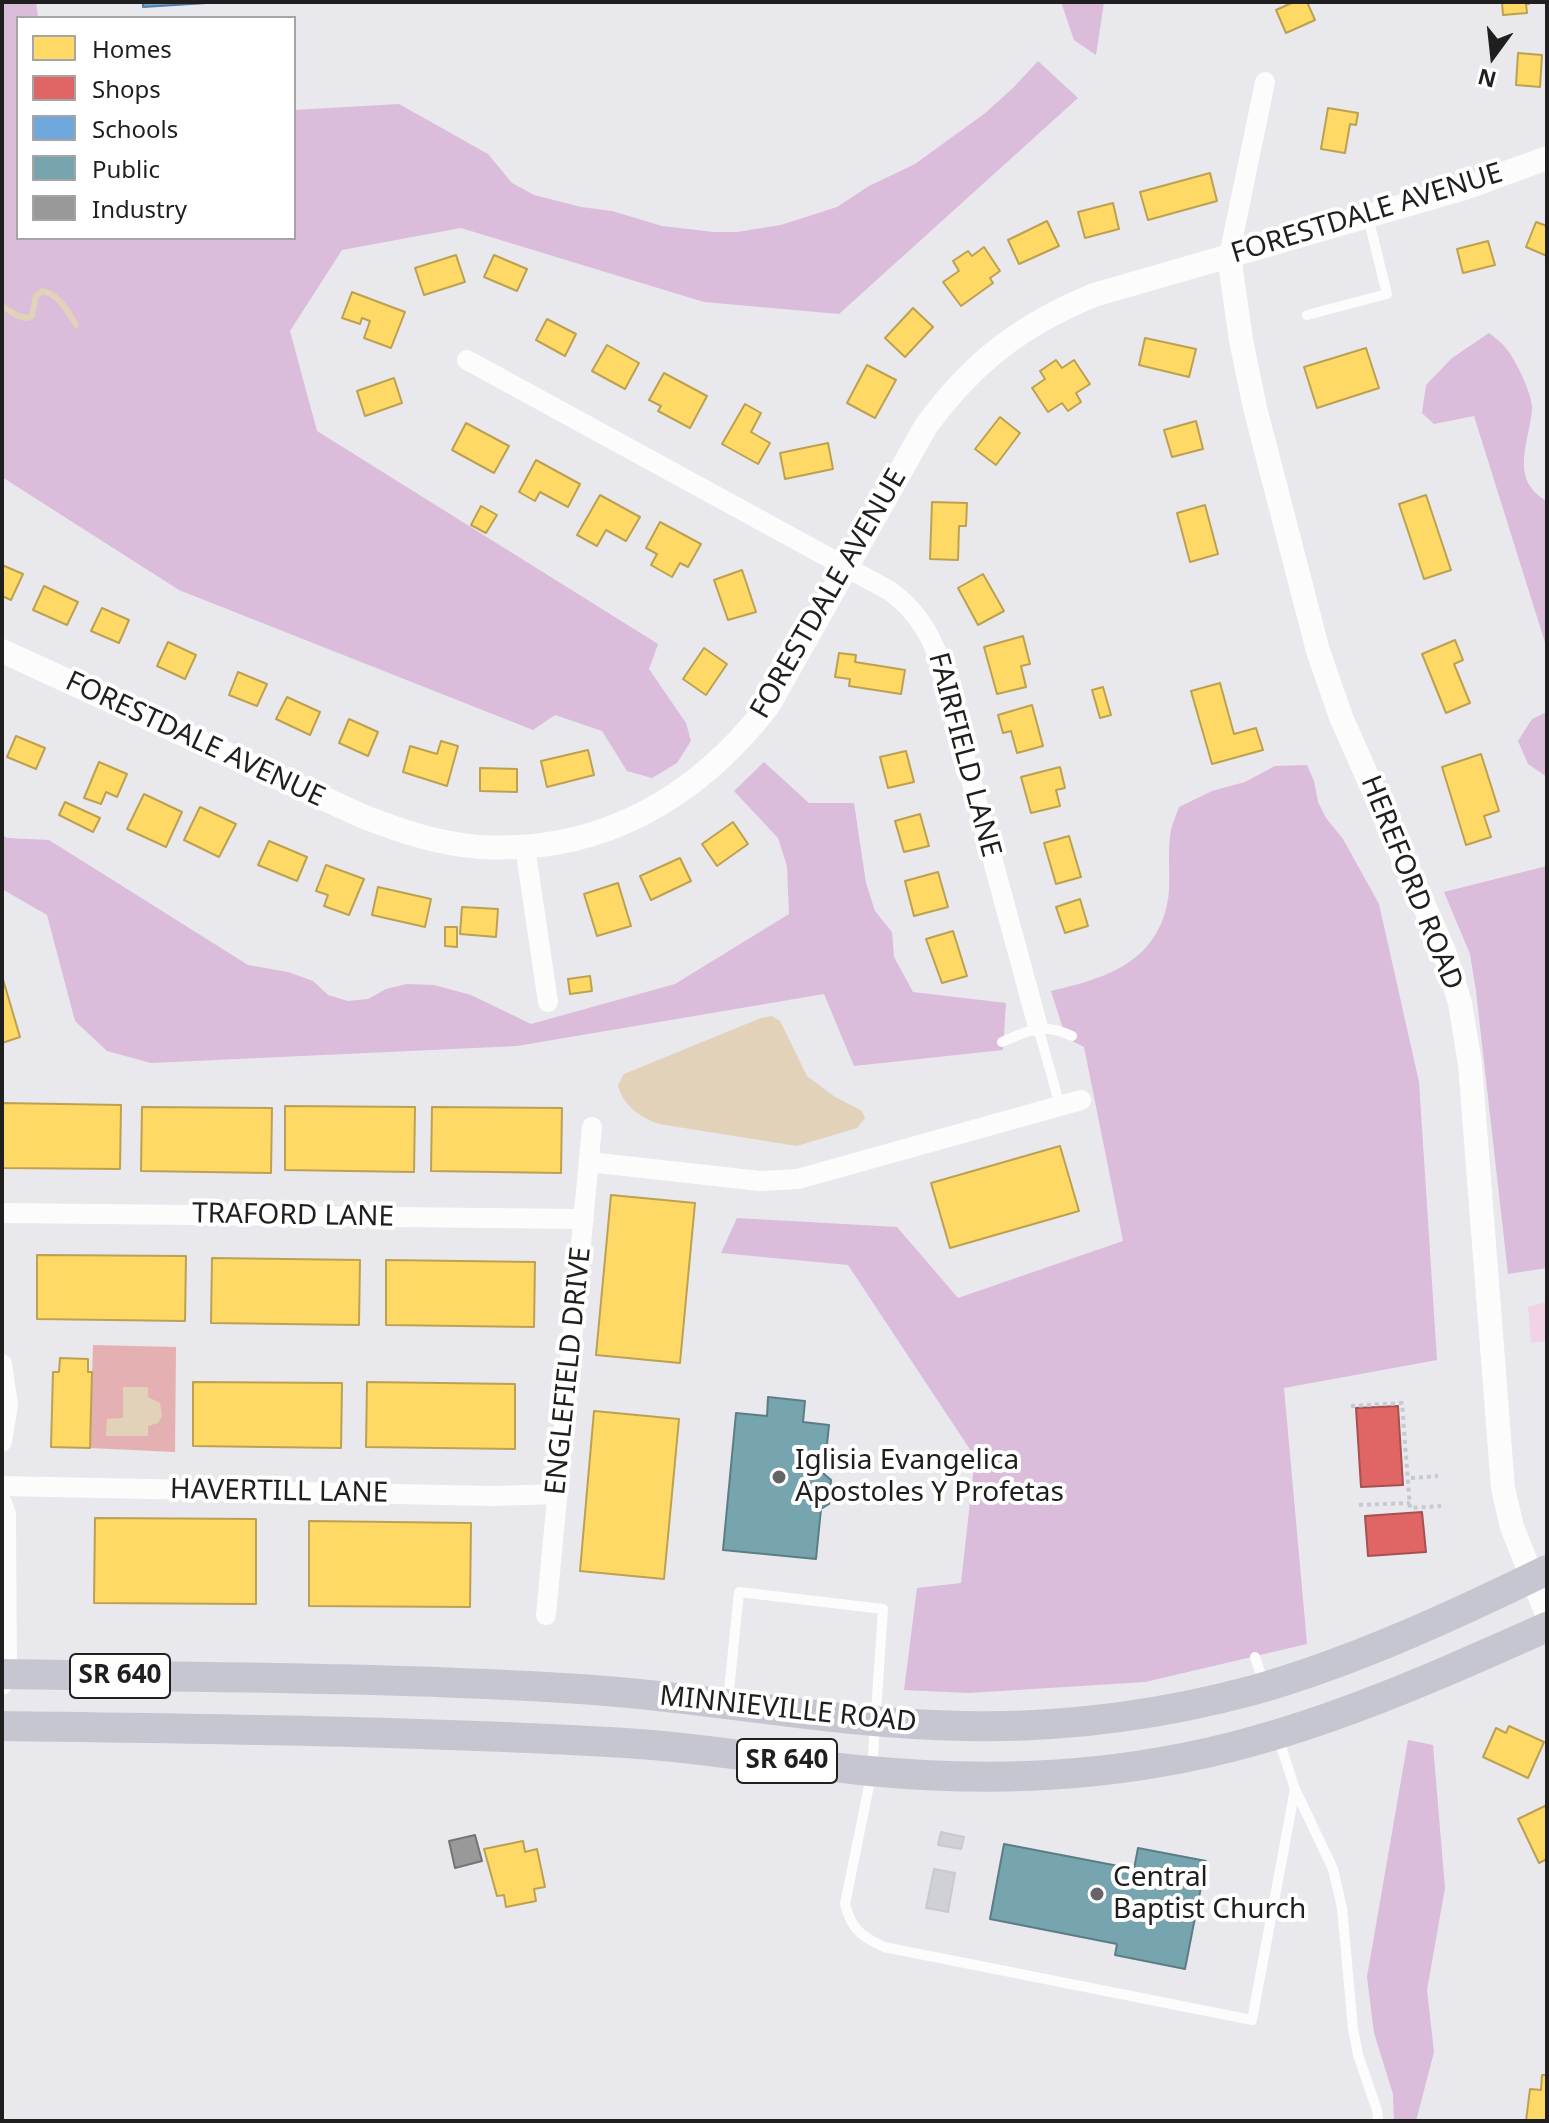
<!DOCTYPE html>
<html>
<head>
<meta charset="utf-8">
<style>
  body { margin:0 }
  #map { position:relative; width:1549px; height:2123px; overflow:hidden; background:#e8e8ed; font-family:"Noto Sans",sans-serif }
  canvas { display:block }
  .frame { position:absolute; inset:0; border:4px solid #1f1f1f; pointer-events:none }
  .legend { position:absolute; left:16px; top:16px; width:280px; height:224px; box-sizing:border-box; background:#fff; border:2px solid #a5a5a5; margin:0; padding:10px 14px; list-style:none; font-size:24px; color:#1f1f1f }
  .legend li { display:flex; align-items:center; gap:16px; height:40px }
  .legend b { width:40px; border:2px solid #a5a5a5 }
  .north { position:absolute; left:1453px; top:16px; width:80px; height:80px; -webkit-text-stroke:6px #fff; paint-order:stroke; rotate:195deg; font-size:22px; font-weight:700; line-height:32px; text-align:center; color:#1f1f1f }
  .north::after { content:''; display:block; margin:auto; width:28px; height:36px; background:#1f1f1f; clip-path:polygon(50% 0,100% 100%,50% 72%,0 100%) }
</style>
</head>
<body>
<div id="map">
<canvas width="1549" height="2123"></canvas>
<div class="frame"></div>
<ul class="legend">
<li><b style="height:22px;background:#ffd966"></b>Homes</li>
<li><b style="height:22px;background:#e06666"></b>Shops</li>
<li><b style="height:22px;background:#6fa8dc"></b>Schools</li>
<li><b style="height:22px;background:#76a5af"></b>Public</li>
<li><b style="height:22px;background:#999"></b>Industry</li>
</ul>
<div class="north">N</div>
</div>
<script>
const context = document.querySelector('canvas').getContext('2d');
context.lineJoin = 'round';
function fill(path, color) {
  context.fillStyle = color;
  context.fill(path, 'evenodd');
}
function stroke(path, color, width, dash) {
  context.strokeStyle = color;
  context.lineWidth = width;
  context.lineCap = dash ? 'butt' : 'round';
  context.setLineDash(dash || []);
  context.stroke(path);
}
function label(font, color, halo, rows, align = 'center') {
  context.font = font + ' "Noto Sans",sans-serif';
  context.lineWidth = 8;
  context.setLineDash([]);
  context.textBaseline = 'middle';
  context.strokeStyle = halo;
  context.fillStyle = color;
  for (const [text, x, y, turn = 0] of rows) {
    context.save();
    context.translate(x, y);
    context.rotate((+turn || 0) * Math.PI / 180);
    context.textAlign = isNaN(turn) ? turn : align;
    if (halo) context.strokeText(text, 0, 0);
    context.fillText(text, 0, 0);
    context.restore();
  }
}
const forest = new Path2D(`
  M2,2H36L38,18H18V238H294V110L399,104L488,154L512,183L534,195L581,207L612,211L662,226L714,232H737L781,225L837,207L869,186L915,164L984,114L1013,88L1038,61L1078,98L839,314L704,302L461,228L342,250L290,331L317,431L658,644L649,669L686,723L691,741L677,763L652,778L627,771L602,731L555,715L533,730L179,590L2,477Z
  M1061,2H1104L1096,55L1074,40Z
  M1489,333C1494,337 1500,341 1504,346C1514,356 1533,395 1532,409C1530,440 1508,480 1547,501V649L1474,416L1434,424L1422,413L1426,385L1452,358Z
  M1547,712V777L1528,764L1518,741L1532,719Z
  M764,762L809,803H854L866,883L875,911L892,932L894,957L913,992L1006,1003L1003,1050L854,1066L824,994L517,1046L151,1063L107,1051L75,1021L47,915L2,889V835L7,838L49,840L248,965L288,972L313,981L328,995L348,1001L368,999L386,989L407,984L434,985L471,995L531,1024L675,984L789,914L787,866L778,838L734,791Z
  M1307,765L1314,781L1318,802L1326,818L1343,839L1379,904L1419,1082L1437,1360L1284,1388L1307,1644L1145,1682L968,1693L904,1690L917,1588L961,1583L975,1457L848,1265L721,1253L737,1218L897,1227L958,1298L1123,1241L1084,1047L1066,1038L1051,991C1103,979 1154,964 1167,905C1172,883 1167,859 1170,836C1171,826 1176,816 1179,807L1212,791L1245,782L1275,766Z
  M1547,866V1268L1508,1274L1476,991L1470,954L1444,892Z
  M1408,1740L1433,1745L1445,1888L1427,1990L1434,2052L1416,2121H1394L1393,2094L1374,2033L1367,1977Z`);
const park = new Path2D(`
  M1547,1302V1348L1546,1341L1531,1343L1528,1307Z`);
const pitch = new Path2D(`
  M93,1345L176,1347L175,1452L90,1448Z`);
const water = new Path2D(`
  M772,1016L780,1021L807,1076L835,1097L862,1111L865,1118L857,1128L797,1146L659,1124C640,1117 623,1106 618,1085L624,1074L761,1018Z
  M123,1387H148V1397L160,1403L162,1416L158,1423L148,1426V1436H106L107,1419L123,1418Z`);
const homes = new Path2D(`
  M1294,2H1307L1315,20L1286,33L1276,10Z
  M1502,2H1529V4H1526L1527,13L1503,15Z
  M1518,53L1542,55L1540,87L1516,85Z
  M1328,108L1358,113L1356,125L1350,124L1345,153L1321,149Z
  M1210,173L1217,201L1148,220L1140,192Z
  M1113,203L1119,229L1085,238L1078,212Z
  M1047,221L1059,246L1019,264L1008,240Z
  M1536,222L1547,226V256L1526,247Z
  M1488,241L1495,265L1463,273L1457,249Z
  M984,247L1000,271L990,278L993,283L961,306L943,282L959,271L953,261L968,251L972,256Z
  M456,255L465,282L424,295L415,268Z
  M494,255L527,269L517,291L484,277Z
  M352,292L405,312L391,348L364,338L370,321L362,318L360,324L342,318Z
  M913,308L933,327L905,357L885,338Z
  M547,319L576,334L565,356L536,340Z
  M1145,338L1196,349L1189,377L1139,365Z
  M607,345L639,363L625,389L592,371Z
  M1366,348L1379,388L1317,408L1304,367Z
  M1056,360L1062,368L1074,360L1090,384L1076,393L1081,402L1068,411L1062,403L1048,412L1032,388L1045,379L1040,371Z
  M867,365L896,380L875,418L847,403Z
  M664,373L707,396L690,428L658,411L661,406L649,400Z
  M394,378L402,403L365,416L357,391Z
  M745,404L761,413L751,432L770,443L758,464L722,444Z
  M1000,417L1020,433L996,465L975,449Z
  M1196,421L1203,449L1172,457L1164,430Z
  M466,423L509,446L494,473L452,450Z
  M828,443L833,469L785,479L780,453Z
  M536,460L580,484L568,507L540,492L535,501L519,492Z
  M600,495L640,517L626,541L606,530L597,546L577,535Z
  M1426,495L1451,570L1424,579L1399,504Z
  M932,502L967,503L966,526H959L958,560L930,559Z
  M1205,505L1218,554L1190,562L1177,513Z
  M481,506L497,515L486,533L471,525Z
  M660,522L701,544L688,567L680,563L672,577L651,565L657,554L646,548Z
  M2,565L23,574L11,600L2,596Z
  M742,570L756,612L728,620L714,580Z
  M983,574L1004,611L978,625L958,588Z
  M44,586L78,602L67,625L33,610Z
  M102,608L129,620L119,643L91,631Z
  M1023,636L1030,664L1021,666L1026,687L997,694L984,647Z
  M1455,640L1463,660L1454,664L1470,703L1446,713L1422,654Z
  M168,642L196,655L185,679L157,666Z
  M704,648L727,664L706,695L683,679Z
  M839,653L856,655L855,662L905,670L901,694L849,686L850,679L835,677Z
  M238,672L267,684L257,706L229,695Z
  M1220,683L1234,734L1256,728L1263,750L1212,764L1191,691Z
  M1103,687L1111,715L1100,718L1092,690Z
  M287,697L320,712L310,735L276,719Z
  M1032,705L1043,746L1017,753L1011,731L1003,733L998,715Z
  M349,719L378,732L368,756L339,743Z
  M16,736L45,748L36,769L7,757Z
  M441,741L458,746L447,786L403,772L410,746L437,754Z
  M588,750L594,775L547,787L541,761Z
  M906,751L914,782L888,788L880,757Z
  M1481,754L1499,811L1484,816L1491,837L1466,845L1442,767Z
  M99,762L127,774L117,797L106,792L101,804L84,798Z
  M1060,767L1065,788L1056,790L1060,806L1031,813L1021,777Z
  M480,768L517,769V792L480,791Z
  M144,794L182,812L166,847L127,829Z
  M65,802L100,818L93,832L59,815Z
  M200,807L236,824L219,857L184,840Z
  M920,814L929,846L904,852L895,821Z
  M733,822L748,844L717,866L702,844Z
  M1069,836L1081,877L1056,884L1044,843Z
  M269,841L307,857L297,881L258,865Z
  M680,858L691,881L651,900L640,876Z
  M326,865L364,879L349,915L324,906L328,895L316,891Z
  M938,872L948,907L914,916L905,881Z
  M618,883L631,926L597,936L584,894Z
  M378,887L431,899L425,927L372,915Z
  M1080,899L1088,926L1065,933L1056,907Z
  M462,907L498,909L496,937L460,934Z
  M445,927H457V947L445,946Z
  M953,931L967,976L942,983L926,939Z
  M2,976L20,1037L2,1043Z
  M590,976L592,991L570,994L568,979Z
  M2,1103L121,1105L120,1169L2,1168Z
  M285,1106L415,1107L414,1172L285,1170Z
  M142,1107L272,1108L271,1173L141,1171Z
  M432,1107L562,1108L561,1173L431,1171Z
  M1060,1146L1079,1211L950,1248L931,1183Z
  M611,1195L695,1203L680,1363L596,1355Z
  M37,1255L186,1256L185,1321L37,1319Z
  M212,1258L360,1260L359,1325L211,1323Z
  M386,1260L535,1262L534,1327L386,1325Z
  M60,1358L88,1359V1372H92L90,1448L51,1447L53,1372H59Z
  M193,1382L342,1383L341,1448L193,1446Z
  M367,1382L515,1384V1449L366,1447Z
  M594,1411L679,1419L664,1579L580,1571Z
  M95,1518L256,1519V1604L94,1603Z
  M309,1521L471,1523L470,1607L309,1606Z
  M1509,1726L1544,1742L1528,1778L1483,1757L1496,1728L1506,1733Z
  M1547,1805V1859L1539,1863L1518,1819Z
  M523,1841L525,1852L537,1849L545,1887L534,1889L536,1901L506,1907L504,1895L497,1896L484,1849Z
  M1542,2075H1547V2121H1526L1530,2089L1541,2090Z`);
const shops = new Path2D(`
  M1398,1406L1403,1485L1361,1487L1356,1408Z
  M1422,1512L1426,1552L1368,1556L1365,1516Z`);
const schools = new Path2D(`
  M143,2H223L143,7Z`);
const public = new Path2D(`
  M768,1397L805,1401L803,1422L829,1425L824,1474L831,1480L829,1504L821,1509L816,1559L723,1550L736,1413L767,1416Z
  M1004,1844L1134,1869L1138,1848L1206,1861L1185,1969L1115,1955L1117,1944L990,1919Z`);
const industry = new Path2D(`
  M475,1835L482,1861L455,1868L449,1841Z`);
const stream = new Path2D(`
  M2,306L18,316L27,318L32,316L36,296L42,291C59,294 67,310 76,325`);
const building = new Path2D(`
  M941,1832L964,1837L961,1849L938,1845Z
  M934,1869L955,1873L948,1912L926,1908Z`);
const path = new Path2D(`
  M1351,1406L1402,1403L1410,1508L1441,1506
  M1411,1478L1438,1476
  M1359,1505L1410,1503`);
const service = new Path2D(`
  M1307,315L1387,294L1368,217
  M1038,1027L1060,1106
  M1002,1042C1031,1030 1041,1022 1072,1036
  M1255,1657L1264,1684
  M728,1700L739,1592L883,1609L872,1771L845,1904C851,1929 862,1937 884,1947L1252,2020L1295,1789
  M1278,1737L1295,1789L1333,1869L1342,1908L1353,2029L1358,2055L1377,2110L1378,2121`);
const minor = new Path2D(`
  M1229,256L1265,82
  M467,360L890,591C912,607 926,626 936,651L1038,1027
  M525,847L548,1002
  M589,1162L760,1181L798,1179L1081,1100
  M2,1213L584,1219
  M2,1364L8,1405L2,1442
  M2,1486L493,1496L556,1494
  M2,1503L6,1514L7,1674L2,1685
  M546,1615L592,1127`);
const tertiary = new Path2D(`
  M1229,256L1241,340L1255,408L1318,651L1341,717L1444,951L1460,1003L1470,1064L1503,1488L1512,1527L1547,1614
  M2,651L362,816C400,831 439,844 480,847C600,854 696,799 768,706L926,426C973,362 1021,325 1094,295L1465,188L1547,158`);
const primary = new Path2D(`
  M2,1674C189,1677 376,1677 563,1688C698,1695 831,1724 965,1726C1061,1728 1161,1715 1254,1690C1353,1662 1455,1615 1547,1570
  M2,1726C210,1729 418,1731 626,1743C707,1748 788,1763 869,1771C965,1780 1065,1779 1161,1762C1297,1739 1421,1683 1547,1627`);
const markers = [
  [779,1477,8,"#656567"],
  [1097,1894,8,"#656567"]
];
const shields = [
  [120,1676,100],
  [787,1761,100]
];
const shieldNames = [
  ["SR 640",120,1676],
  ["SR 640",787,1761]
];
const streetNames = [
  ["FORESTDALE AVENUE",1367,214,-17],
  ["FORESTDALE AVENUE",829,594,-60],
  ["FORESTDALE AVENUE",195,740,25],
  ["FAIRFIELD LANE",964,755,75],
  ["HEREFORD ROAD",1411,883,68],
  ["TRAFORD LANE",293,1216,1],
  ["ENGLEFIELD DRIVE",569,1371,-84],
  ["HAVERTILL LANE",279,1492,1],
  ["MINNIEVILLE ROAD",788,1710,6]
];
const poiNames = [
  ["Iglisia Evangelica",795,1461],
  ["Apostoles Y Profetas",795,1493],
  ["Central",1113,1878],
  ["Baptist Church",1113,1910]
];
fill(forest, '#dbbcda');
fill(park, '#f2d2e5');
fill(pitch, '#e5b0b1');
fill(water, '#e2d2ba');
fill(homes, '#ffd966');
stroke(homes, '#bca151', 2);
fill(shops, '#e06666');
stroke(shops, '#a65151', 2);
fill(schools, '#6fa8dc');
stroke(schools, '#577fa3', 2);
fill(public, '#76a5af');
stroke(public, '#5c7d84', 2);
fill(industry, '#999');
stroke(industry, '#747474', 2);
stroke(stream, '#e2d2ba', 6);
fill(building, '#d0d1d6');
stroke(building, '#c9cad0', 2);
stroke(path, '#c4cad3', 4, [4, 4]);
stroke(service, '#fcfcfc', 10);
stroke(minor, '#fcfcfc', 20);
stroke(tertiary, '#fcfcfc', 24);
stroke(primary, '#c6c6d1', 30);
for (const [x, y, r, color] of markers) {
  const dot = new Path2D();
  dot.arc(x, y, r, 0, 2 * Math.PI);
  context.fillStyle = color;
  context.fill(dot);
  stroke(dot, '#fff', 3);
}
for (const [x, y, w] of shields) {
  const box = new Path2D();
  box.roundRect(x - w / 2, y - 22, w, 44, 6);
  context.fillStyle = '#fff';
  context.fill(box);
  stroke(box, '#1f1f1f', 2);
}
label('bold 26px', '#1f1f1f', null, shieldNames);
label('28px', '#1f1f1f', '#fff', streetNames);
label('28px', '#1f1f1f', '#fff', poiNames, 'left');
</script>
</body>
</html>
